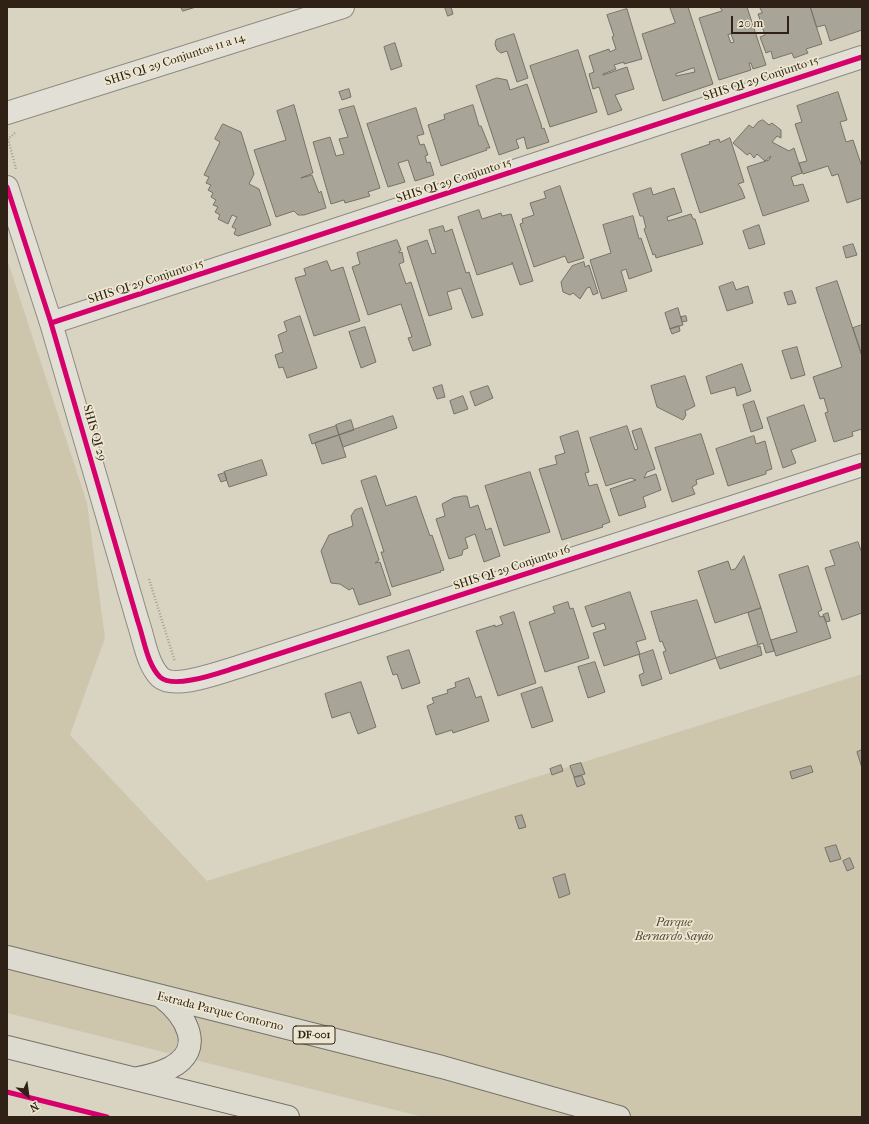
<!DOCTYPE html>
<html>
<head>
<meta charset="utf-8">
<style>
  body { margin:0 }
  #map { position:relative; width:869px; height:1124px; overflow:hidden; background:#d9d4c2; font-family:"IM FELL French Canon",serif }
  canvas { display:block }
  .frame { position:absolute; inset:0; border:8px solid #2f2116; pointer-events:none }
  .north { position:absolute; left:8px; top:1076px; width:40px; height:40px; -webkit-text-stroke:3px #ede7d1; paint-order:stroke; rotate:151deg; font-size:11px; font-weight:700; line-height:16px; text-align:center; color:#2f2116 }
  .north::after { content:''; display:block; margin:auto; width:14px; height:18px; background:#2f2116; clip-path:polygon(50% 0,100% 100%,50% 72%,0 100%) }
  .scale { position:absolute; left:731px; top:16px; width:58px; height:18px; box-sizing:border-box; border:2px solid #2f2116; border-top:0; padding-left:5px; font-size:12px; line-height:14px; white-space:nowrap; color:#2f2116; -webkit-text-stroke:3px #ede7d1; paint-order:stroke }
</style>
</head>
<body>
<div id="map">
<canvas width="869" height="1124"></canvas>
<div class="frame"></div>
<div class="north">N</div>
<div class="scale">20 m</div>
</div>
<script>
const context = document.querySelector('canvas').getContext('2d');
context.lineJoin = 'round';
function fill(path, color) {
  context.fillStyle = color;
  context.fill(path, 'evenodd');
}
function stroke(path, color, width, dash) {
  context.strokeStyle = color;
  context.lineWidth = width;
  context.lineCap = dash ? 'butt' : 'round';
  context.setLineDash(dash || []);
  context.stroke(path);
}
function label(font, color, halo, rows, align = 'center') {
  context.font = font + ' "IM FELL French Canon",serif';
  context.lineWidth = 3.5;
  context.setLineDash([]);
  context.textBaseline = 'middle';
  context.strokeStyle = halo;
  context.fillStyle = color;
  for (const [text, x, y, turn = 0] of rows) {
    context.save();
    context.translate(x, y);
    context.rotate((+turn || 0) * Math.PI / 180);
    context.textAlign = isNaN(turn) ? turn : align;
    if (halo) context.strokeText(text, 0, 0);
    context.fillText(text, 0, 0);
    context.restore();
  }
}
const green = new Path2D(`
  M7,259L87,503L105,638L70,735L207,881L862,674V1117H423L7,1013Z`);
const building = new Path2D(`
  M181,7H196L183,11Z
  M445,7H451L453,14L448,16Z
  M670,7H688L713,84L663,101L642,34L675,23ZM694,68L695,72L676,76V74Z
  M720,7H747L766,65L753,69L751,63H749L751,70L719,80L699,18L722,11ZM731,34L734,42L731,43L728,35Z
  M760,7H810L822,44L806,49L808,53L794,58L792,53L773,59L771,51L766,53L760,37L765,35L758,14L762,13Z
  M811,7H862V30L830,41L825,25L817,27Z
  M627,9L642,59L624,64V62L614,65L616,69L603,74V75L627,67L634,89L615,95L622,110L608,115L599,87L593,89L589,74L594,72L589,56L609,49L610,52L616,49L612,37L614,36L607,15Z
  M514,34L528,78L517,82L507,51L501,53L497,50L495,44L496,40Z
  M395,43L402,66L391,70L384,47Z
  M578,50L597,112L550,127L530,66Z
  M497,78L507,80L510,90L527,84L541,124L542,129L544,128L549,142L527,149L524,137L516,140L519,148L499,155L476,86Z
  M349,89L351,97L342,100L339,92Z
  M838,92L847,120L840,122L846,142L853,140L862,167V198L847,203L838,174L832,176L828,166L803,174L799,163L807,161L795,124L802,122L797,106Z
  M294,105L313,173L301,178L312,175L319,193L321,191L326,208L304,215H298L294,211L276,217L254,150L286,140L277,111Z
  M473,105L479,126H481L490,148H486L487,150L441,166L428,125L445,119L444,115Z
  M354,106L380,188L368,192L370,196L345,203L344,200L331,204L313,142L330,137L336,156L344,154L339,139L348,137L339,110Z
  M416,108L424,134L417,136L420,145L424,144L428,155L425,156L427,163L430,162L434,175L415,181L408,160L398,163L405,182L388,187L367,124Z
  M763,120L769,125L772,123L781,130V138L777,136L772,142L789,151L794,148L802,173L791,177L794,186L803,184L809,201L763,216L747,167L769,160L771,156L765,161L757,154L754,158L750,153L747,155L733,143L749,125L753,128L758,122Z
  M223,124L241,132L254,174L249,184L259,189L271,225L238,236L234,234L236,229L232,227L237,217L232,215L228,224L218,219L220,215L215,212L218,207L213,205L216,200L211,197L213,193L208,190L211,185L206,183L209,177L204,175L220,142L215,139Z
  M730,138L744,182L738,184L741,188L745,198L700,213L681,154L710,144L709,142L719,139L720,142Z
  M560,186L584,258L568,263L565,256L534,267L520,224L523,223L522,219L534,215L530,203L546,198L544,192Z
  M651,188L653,195L674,188L682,212L667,217L668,221L691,214L693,219H695L703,244L656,258L655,254L653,255L644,229L646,228L643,216H640L633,194Z
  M479,210L482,219L501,213L502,216L511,214L533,281L520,285L512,262V264L477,275L458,217Z
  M633,216L639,239L641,238L652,271L629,279L626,269L621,271L627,291L602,299L590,260L611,253L603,225Z
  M759,225L765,244L749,249L743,231Z
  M443,226L445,232L452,229L466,273L469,272L483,315L472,318L461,288L447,292L452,309L429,316L407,247L427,240L432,254L436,253L429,230Z
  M397,240L401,250L399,251V253L402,252L404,262L399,264L406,284L411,282L431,345L413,351L408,338L412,337L401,304L368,315L352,267L360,264L357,253Z
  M853,244L857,255L846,258L843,247Z
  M327,261L331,271L343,267L360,321L314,336L295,278L306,275L304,269Z
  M584,262L585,267L589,265L598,293L593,295L590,287L587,288L580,299L573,293L570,295L563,292L561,282L572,266Z
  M837,281L862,356V429L852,432L853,436L834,442L825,413L828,412L824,398L820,399L813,377L842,367L816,288Z
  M733,282L736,290L748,286L753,303L727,311L719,287Z
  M792,291L796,303L788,305L784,293Z
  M678,308L683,325L670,329L665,313Z
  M300,316L317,368L287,378L283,367L279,368L275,355L283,352L278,335L287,331L284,322Z
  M686,316L687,321L682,322L681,317Z
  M862,325V356L853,328Z
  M679,326L680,331L672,334L670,329Z
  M365,327L376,362L361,368L349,332Z
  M797,347L805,375L791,379L782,351Z
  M742,364L751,391L737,396L735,387L711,394L706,377Z
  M685,376L695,406L685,411L686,415L683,420L657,407L651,386Z
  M442,385L445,397L437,399L433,388Z
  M488,386L493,398L475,406L470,392Z
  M463,396L468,409L454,414L450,401Z
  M754,401L763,428L751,432L743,405Z
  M804,405L816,441L791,450L796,463L783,468L767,418Z
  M393,416L397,428L343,447L339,435Z
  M351,420L354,430L339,435L336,425Z
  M336,426L339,435L312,444L309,435Z
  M627,426L635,450L638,449L632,431L641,428L655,469L647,472L644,478L656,474L661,490L643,497L646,507L619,516L610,489L636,480L631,478L606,486L590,438Z
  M578,431L589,472L585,473L589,486L597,484L610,522L602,525L603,527L562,540L539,469L557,464L555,456L565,453L560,437Z
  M701,434L714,474L696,480L697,484L692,487L695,494L672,502L655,448Z
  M339,435L346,457L322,464L315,443Z
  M754,436L756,444L765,441L772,469L766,471V474L728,486L716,449Z
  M262,460L267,475L229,487L224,472Z
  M530,472L550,532L504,546L485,486Z
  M225,473L227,480L221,482L218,475Z
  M376,476L386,506L416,496L430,536L432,535L443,567L444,570L440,571L441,572L392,587L381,552H384L361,481Z
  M463,496H467L470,508L478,505L486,530L491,528L500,556L484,562L475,534L465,538L468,548L463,550L462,555L449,559L436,519L445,516L442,504L453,498Z
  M362,508L379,560L375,563L380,562L391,595L359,605L353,588L349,590L340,584L331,583L321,551L329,535L353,526L351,516L355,510Z
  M858,542L862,553V613L842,620L825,568L835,565L830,551Z
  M744,556L761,608L715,623L698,571L728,561L731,570L735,569Z
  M808,566L822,610L818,612L820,617L824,616L831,638L776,656L771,640L797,632L779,575Z
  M630,592L646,639L636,642L640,654L604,666L593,633L606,629L604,623L592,627L585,607Z
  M697,600L716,658L670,674L663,652L666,651L662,641L660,642L651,612Z
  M568,602L570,609L573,608L589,658L545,672L529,622L555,613L553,607Z
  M761,608L774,651L766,653L763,643L758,645L748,613Z
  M514,612L536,683L498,696L476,631L495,625V627L503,624L500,617Z
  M828,613L830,621L826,622L823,615Z
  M757,645L758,647L760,646L762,655L720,669L716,658Z
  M409,650L420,683L402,689L397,674L393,675L387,657Z
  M653,650L662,679L642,686L639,675L644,673L639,655Z
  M595,662L605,692L588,698L578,667Z
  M469,678L476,698L481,696L489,721L453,733L452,730L436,735L427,706L434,703L432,698L448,693L447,690L456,687L455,683Z
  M361,682L376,727L358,734L350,712L332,718L325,694Z
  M542,687L553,721L532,728L521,694Z
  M862,750V768L857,752Z
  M581,763L585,774L574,777L570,766Z
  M561,765L563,771L552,775L550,769Z
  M811,766L813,772L792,779L790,772Z
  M582,776L585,784L577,787L574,778Z
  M522,815L526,827L519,829L515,817Z
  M836,845L841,859L830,862L825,848Z
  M850,858L854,868L847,871L843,861Z
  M565,874L570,894L559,898L553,878Z`);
const path = new Path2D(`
  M15,133L8,139L16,169
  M149,579L175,662`);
const minor = new Path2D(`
  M7,113L343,7
  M7,187L51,323L138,622C144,639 147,664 160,677C174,690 221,672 238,667L862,465
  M51,323L862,57`);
const major = new Path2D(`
  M7,957L442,1067L619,1117
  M7,1047L288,1117
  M138,1078C149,1076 160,1073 170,1068C207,1049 185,1015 162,997`);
const cycleway = new Path2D(`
  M7,187L51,323L138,622C144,639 147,664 160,677C174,690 221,672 238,667L862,465
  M51,323L862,57
  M7,1092L107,1117`);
const shields = [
  [314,1035,42]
];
const shieldNames = [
  ["DF-001",314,1035]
];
const streetNames = [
  ["SHIS QI 29 Conjuntos 11 a 14",175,60,-18],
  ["SHIS QI 29 Conjunto 15",761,79,-18],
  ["SHIS QI 29 Conjunto 15",454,181,-18],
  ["SHIS QI 29 Conjunto 15",146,282,-18],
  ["SHIS QI 29",94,433,74],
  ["SHIS QI 29 Conjunto 16",512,568,-18],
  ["Estrada Parque Contorno",220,1012,14]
];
const parkNames = [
  ["Parque",674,923],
  ["Bernardo Sayão",674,937]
];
fill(green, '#cdc6ad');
fill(building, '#a9a498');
stroke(building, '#777268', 1);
stroke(minor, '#8f8a7f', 24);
stroke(major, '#777268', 24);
stroke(path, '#a29e97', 2.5, [1, 2]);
stroke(minor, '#e2e0d6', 22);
stroke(major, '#dddad0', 22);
stroke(cycleway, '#d6006c', 5);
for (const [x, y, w] of shields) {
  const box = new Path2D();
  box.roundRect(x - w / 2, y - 9, w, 18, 3);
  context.fillStyle = '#ede7d1';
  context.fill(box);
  stroke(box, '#2f2116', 1);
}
label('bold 11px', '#2f2116', null, shieldNames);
label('12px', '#2f2116', '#ede7d1', streetNames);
label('italic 12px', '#544838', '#ede7d1', parkNames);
</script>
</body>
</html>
